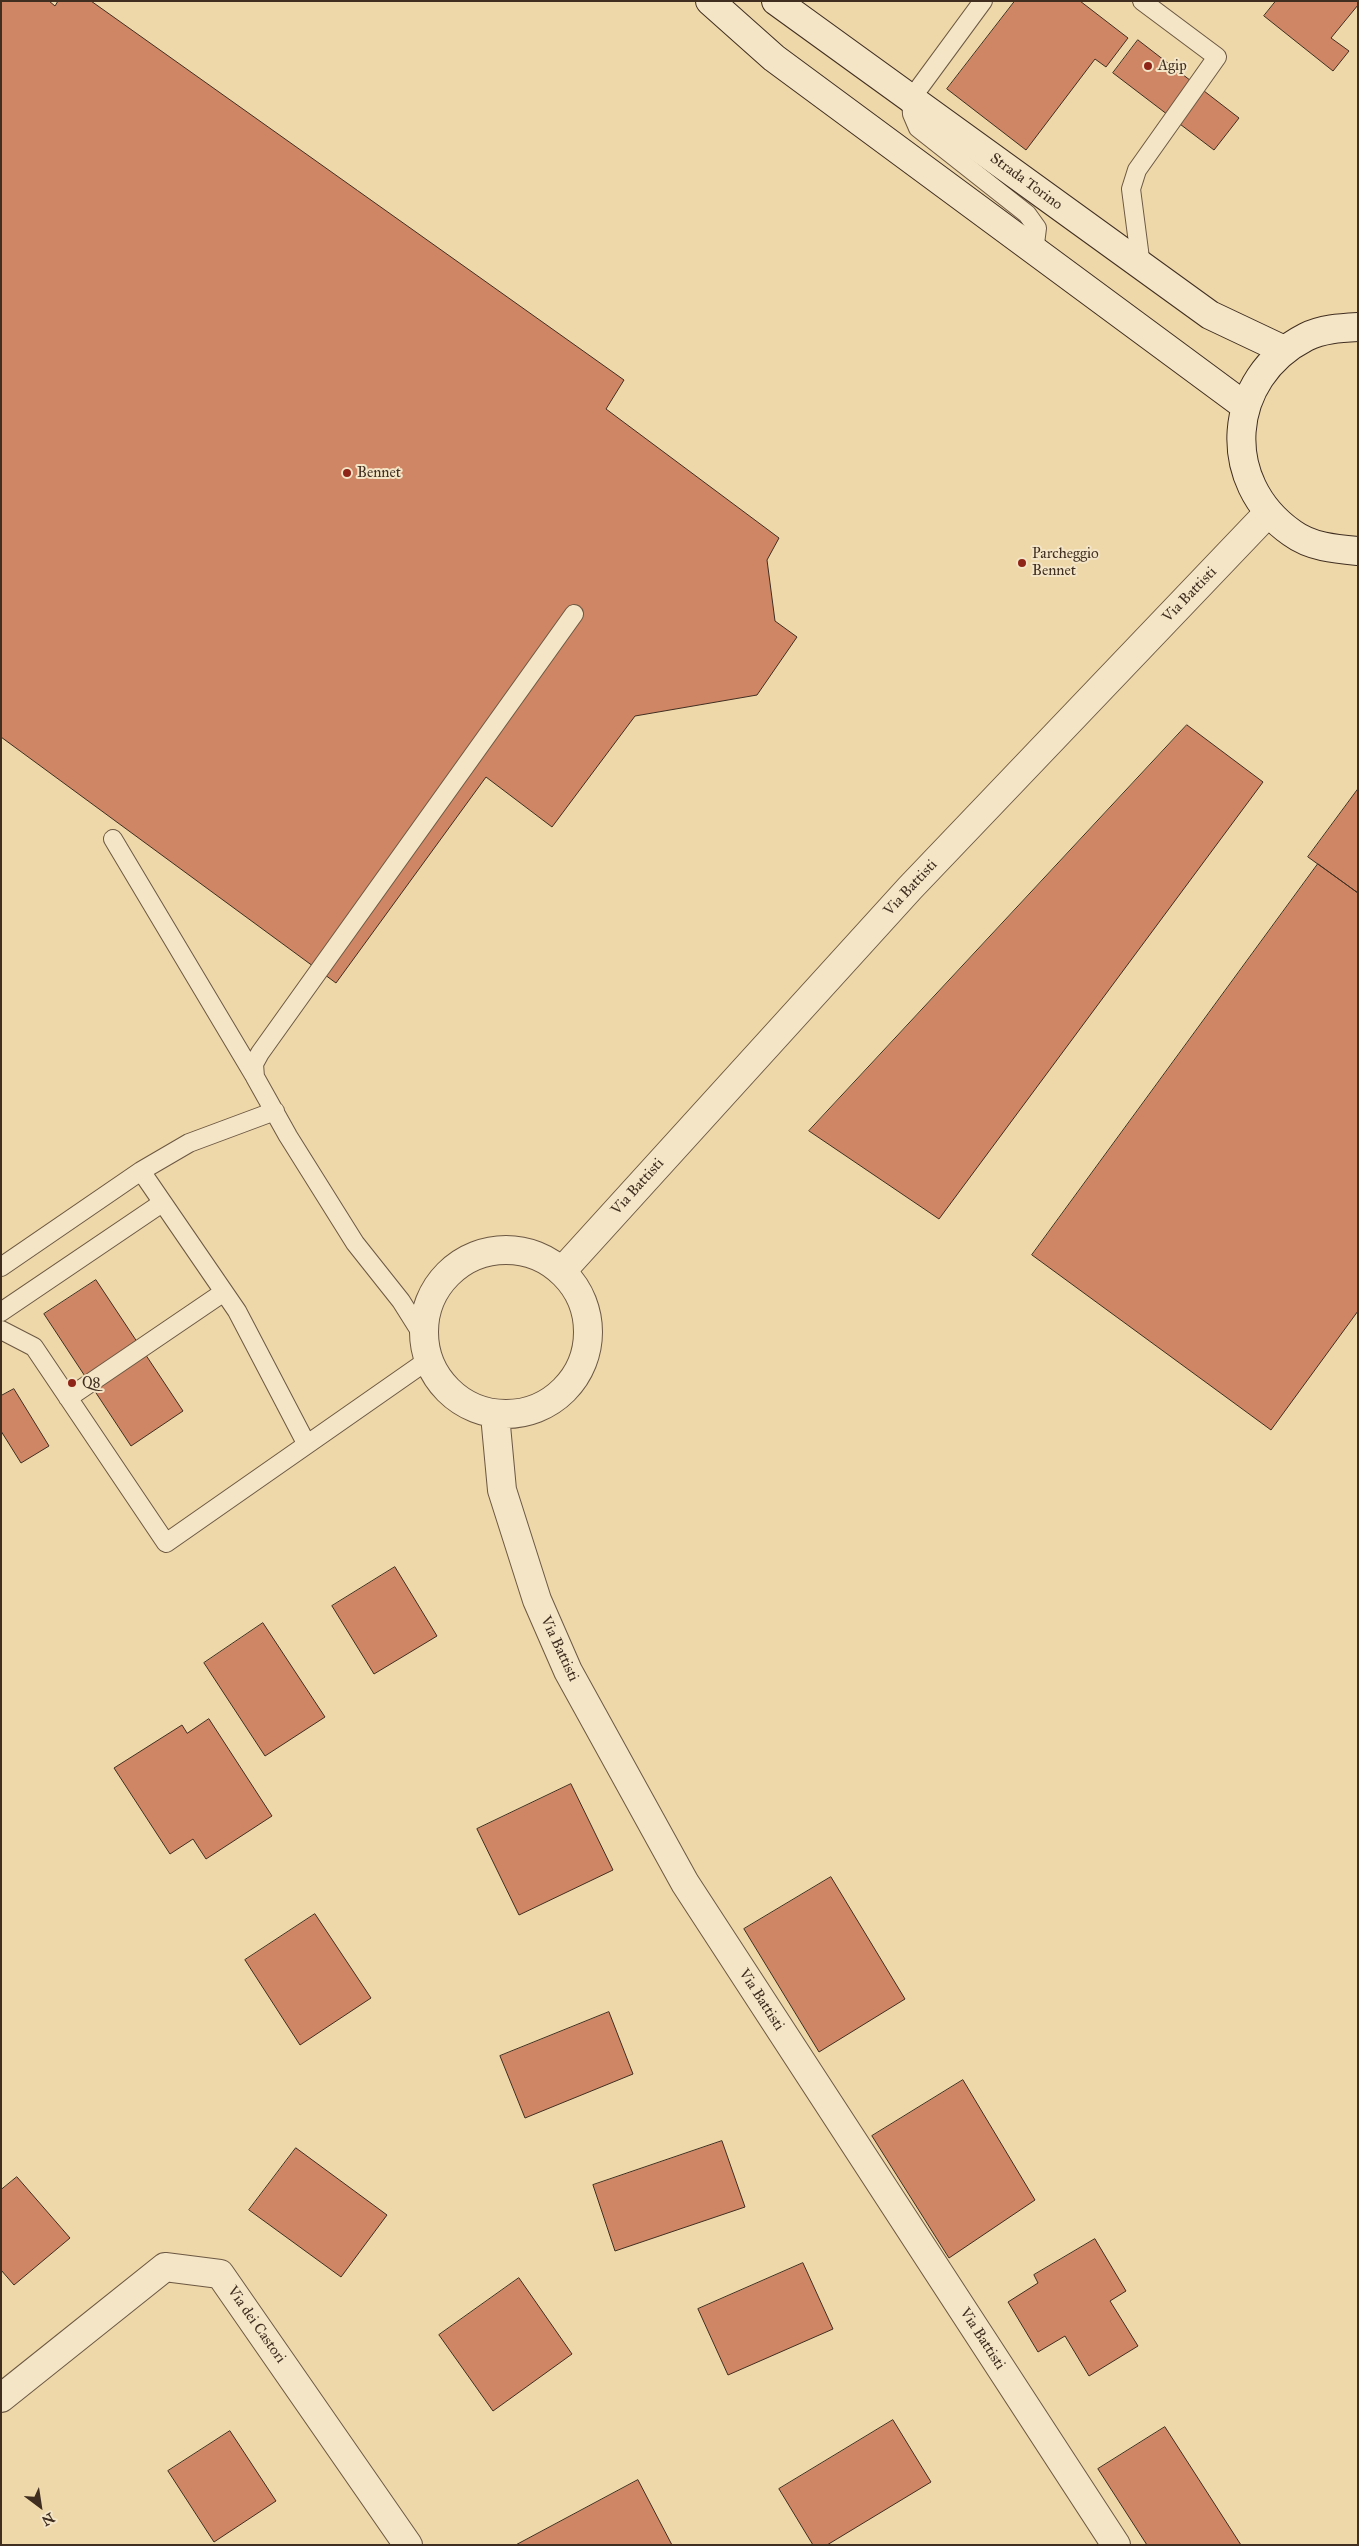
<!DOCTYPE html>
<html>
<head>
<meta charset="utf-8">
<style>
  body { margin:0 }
  #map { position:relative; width:1359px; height:2546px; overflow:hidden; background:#eed7a8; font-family:"IM FELL Great Primer",serif }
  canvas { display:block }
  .frame { position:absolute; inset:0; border:2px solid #402e21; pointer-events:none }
  .north { position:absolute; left:15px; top:2481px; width:50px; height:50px; -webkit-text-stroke:4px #f4e5c6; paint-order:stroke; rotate:149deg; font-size:14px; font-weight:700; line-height:20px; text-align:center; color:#402e21 }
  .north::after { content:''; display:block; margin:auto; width:18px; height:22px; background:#402e21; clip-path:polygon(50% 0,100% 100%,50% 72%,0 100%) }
</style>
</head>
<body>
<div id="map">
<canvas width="1359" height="2546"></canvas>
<div class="frame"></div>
<div class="north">N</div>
</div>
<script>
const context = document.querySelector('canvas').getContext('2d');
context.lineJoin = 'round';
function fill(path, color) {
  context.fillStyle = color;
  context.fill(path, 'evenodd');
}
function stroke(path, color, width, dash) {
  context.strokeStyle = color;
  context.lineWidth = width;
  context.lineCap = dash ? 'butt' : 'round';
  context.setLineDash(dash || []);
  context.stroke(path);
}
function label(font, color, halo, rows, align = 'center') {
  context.font = font + ' "IM FELL Great Primer",serif';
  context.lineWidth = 4;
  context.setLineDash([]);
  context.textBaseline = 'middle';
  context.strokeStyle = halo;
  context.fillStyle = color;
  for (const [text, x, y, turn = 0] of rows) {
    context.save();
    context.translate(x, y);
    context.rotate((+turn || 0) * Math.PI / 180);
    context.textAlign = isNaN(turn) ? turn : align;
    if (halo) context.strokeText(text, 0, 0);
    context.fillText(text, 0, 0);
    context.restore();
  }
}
const building = new Path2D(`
  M1,1H49L55,6L58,1H91L624,380L606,409L779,538L767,560L775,621L797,637L757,695L635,716L552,827L486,777L336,983L1,737Z
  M1015,1H1080L1128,38L1106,67L1095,59L1026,150L947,89Z
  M1276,1H1358V5L1331,38L1349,51L1333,71L1264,16Z
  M1138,40L1239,118L1214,150L1113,73Z
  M1187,725L1263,782L939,1219L809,1131Z
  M1358,789V893L1308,857Z
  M1318,864L1358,893V1311L1271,1430L1032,1255Z
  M96,1280L183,1411L131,1446L44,1314Z
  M14,1389L49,1446L21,1463L1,1431V1396Z
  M395,1567L437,1636L374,1674L332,1606Z
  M263,1623L325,1717L265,1756L204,1663Z
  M209,1719L272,1816L206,1859L193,1839L170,1854L114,1768L182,1725L187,1733Z
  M571,1784L613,1870L519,1915L477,1829Z
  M831,1877L905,1999L819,2052L744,1929Z
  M315,1914L371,1998L300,2045L245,1960Z
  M609,2012L633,2074L525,2118L500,2056Z
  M963,2080L1035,2200L949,2258L872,2136Z
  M722,2141L745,2207L615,2251L593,2185Z
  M296,2148L387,2215L341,2277L249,2210Z
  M17,2177L70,2238L14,2285L1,2270V2190Z
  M1095,2239L1126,2291L1110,2301L1138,2346L1089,2376L1065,2336L1038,2352L1008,2302L1038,2283L1034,2275Z
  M803,2263L833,2329L728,2375L698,2309Z
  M519,2278L572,2354L493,2411L439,2335Z
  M893,2420L931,2482L827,2545H813L779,2489Z
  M1165,2427L1241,2545H1147L1098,2469Z
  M230,2431L276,2501L214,2542L168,2471Z
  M638,2480L672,2545H516Z`);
const service = new Path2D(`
  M983,1L911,99L912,114L918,128L1027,214L1037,228L1034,252
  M1141,266L1131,189L1137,170L1217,57L1142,1
  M113,839L255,1077
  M141,1171L237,1311L306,1443
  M1,1267L141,1171L189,1143L275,1111
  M1,1312L162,1203
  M1,1330L34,1347L166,1543L428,1360
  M423,1336L401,1301L355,1243L288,1136L255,1077L254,1064L260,1053L574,614
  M68,1398L224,1292`);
const minor = new Path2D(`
  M424 1332a82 82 0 1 1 164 0a82 82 0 1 1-164 0Z
  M562,1271L910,888L1268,513
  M495,1415L502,1490L537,1600L568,1671L685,1883L1116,2545
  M1,2398L165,2267L220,2274L408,2545`);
const secondary = new Path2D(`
  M710,1L774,58L1245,406
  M776,1L1210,315L1284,350
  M1358,327C1340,328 1322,329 1306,337C1226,378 1219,482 1292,533C1311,547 1335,549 1358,551`);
const markers = [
  [1148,66,5,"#8f2418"],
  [347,473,5,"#8f2418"],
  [1022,563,5,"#8f2418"],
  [72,1383,5,"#8f2418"]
];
const poiNames = [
  ["Agip",1158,66],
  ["Bennet",357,473],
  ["Parcheggio",1032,554],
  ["Bennet",1032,571],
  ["Q8",82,1383]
];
const streetNames = [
  ["Strada Torino",1026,182,36],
  ["Via Battisti",1190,595,-46],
  ["Via Battisti",911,888,-47],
  ["Via Battisti",638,1187,-48],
  ["Via Battisti",559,1649,65],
  ["Via Battisti",761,2000,57],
  ["Via dei Castori",256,2325,55],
  ["Via Battisti",982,2339,57]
];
fill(building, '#cf8665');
stroke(building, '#402e21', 1);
stroke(service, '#6c5843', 20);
stroke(minor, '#6c5843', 30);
stroke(secondary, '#402e21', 30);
stroke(service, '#f4e5c6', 18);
stroke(minor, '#f4e5c6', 28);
stroke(secondary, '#f4e5c6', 28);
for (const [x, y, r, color] of markers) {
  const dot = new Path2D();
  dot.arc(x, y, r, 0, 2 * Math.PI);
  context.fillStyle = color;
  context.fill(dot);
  stroke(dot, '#f4e5c6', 2);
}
label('15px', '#402e21', '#f4e5c6', poiNames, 'left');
label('15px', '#402e21', '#f4e5c6', streetNames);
</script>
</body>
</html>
